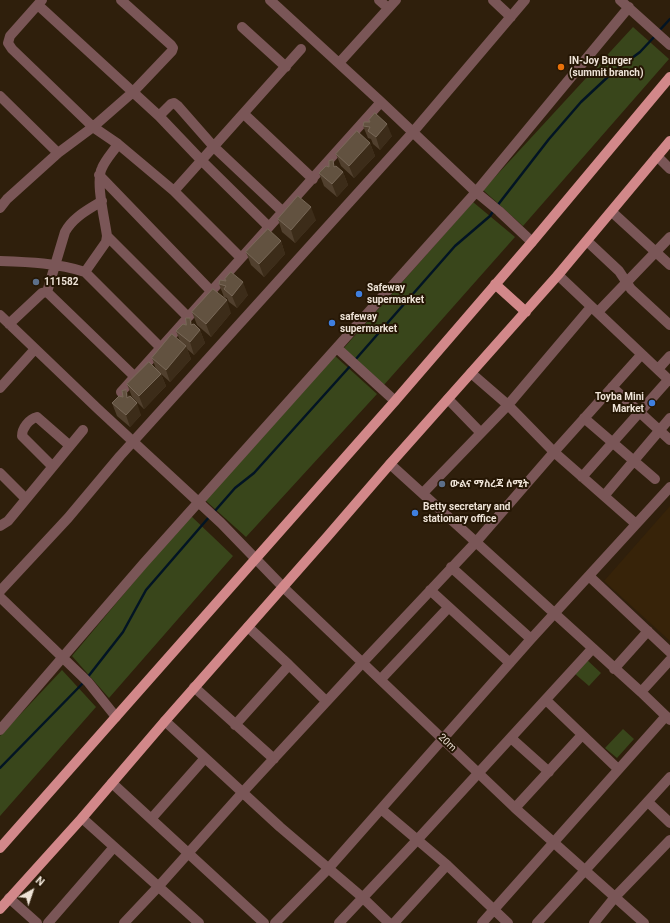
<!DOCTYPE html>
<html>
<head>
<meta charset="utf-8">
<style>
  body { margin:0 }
  #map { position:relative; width:670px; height:923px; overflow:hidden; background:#2f1f0c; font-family:Roboto,sans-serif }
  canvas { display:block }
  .north { position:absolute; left:12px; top:871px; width:40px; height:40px; -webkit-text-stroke:3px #251604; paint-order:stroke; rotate:40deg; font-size:11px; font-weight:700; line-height:16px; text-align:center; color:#eee3d7 }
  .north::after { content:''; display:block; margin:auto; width:14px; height:18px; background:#eee3d7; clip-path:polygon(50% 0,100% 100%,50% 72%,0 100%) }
</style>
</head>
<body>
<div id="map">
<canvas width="670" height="923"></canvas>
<div class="north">N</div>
</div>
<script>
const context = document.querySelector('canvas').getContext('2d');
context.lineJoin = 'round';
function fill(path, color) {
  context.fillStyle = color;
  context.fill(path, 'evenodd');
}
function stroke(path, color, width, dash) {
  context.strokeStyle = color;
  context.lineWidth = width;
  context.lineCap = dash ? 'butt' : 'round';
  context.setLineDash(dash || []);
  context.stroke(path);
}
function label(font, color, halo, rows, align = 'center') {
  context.font = font + ' Roboto,"Noto Sans Ethiopic",sans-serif';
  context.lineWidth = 4;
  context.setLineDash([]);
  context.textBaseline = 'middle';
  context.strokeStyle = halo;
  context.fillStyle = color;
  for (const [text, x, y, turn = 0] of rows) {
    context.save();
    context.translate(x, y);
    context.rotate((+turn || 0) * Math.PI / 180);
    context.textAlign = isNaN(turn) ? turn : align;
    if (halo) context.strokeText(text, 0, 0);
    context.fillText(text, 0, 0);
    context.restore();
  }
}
const built = new Path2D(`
  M670,506V641L604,581Z`);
const green = new Path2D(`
  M633,27L669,59L523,226L483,190Z
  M473,202L515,237L383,386L343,349Z
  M334,355L377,394L246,537L204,499Z
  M190,515L233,556L109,698L72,656Z
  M586,659L601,673L589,686L574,673Z
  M62,670L96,707L0,816V736Z
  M623,729L634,739L617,758L605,748Z`);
const stream = new Path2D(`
  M658,32L670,19
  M497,206L549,139L581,102L612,73L640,52L655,36
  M355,360L455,246L490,216L494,210
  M214,512L235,488L254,473L352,364
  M87,678L123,632L146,590L210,516
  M0,768L84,682`);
const minor = new Path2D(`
  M42,0L10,36L8,43L12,49L93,127L118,144L174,191L301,49
  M270,0L381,102L476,192L499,211L532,242
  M379,0L388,8
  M493,0L511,17
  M620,0L670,45
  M38,5L159,116L201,160L269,227
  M242,27L286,67
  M339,63L396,0
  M0,96L58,153
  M244,114L313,179
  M159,116L171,104L174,103L178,106L214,147L283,212
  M657,156L670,169
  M99,175L211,291
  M174,191L241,258
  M0,208L7,199L58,153L93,127L133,92L172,51L173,48L171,45L121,0
  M612,212L670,265
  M107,236L188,317
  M587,241L619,271L631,289L670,325
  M0,261C29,262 58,263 85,272L160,347
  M85,272L106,242L107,236C105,220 95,181 102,168C106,159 113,152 118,144
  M558,275L670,381
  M47,292L65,232C73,217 88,210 102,201
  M598,312L670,237
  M0,315L98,409L221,523L283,587L515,808L644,923
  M9,324L42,293L47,292L134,376
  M337,348L395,401
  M658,369L670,356
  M471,373L508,405L554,452L636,524
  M612,387L670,440
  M0,388L35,349
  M121,392L381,102
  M448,399L481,433
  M584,418L655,479
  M390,464L641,692
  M52,466L22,436C22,428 29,419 37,417L69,445
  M0,473L26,499
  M582,477L669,379
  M423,493L508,405L591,307
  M604,496L670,418
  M0,526L8,521L83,430
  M451,567L531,639
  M589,576L670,652
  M430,590L510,663
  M0,591L68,518L120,456L413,132L525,0
  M0,597L88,682L116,717
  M248,627L289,665L326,701
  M670,660L641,692L670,720
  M614,669L648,631
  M381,679L448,608
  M194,687L274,759
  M546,700L618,769
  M165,721L280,827L362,897L389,923
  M235,725L289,665
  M0,730L144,563L476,192L629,7
  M511,738L549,772
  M112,783L264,923
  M648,802L670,823
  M515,808L582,735
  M381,809L447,865L508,923
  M82,818L199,923
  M151,819L205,758
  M9,898L37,923
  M48,923L114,847
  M124,923L158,887L242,793L363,662L476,542L554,452L641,355
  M275,923L328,869L531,639L670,487
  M339,923L418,839L592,649
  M394,923L447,865
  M482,923L666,716
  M537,923L670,777
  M594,923L615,897L670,840`);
const primary = new Path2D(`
  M495,284L526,312
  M0,848L395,401L532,242L670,77
  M0,909L82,818L165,721L327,537L390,464L558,275L670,141`);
const wall = new Path2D(`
  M369,120L392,136L380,150L373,144L371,139L368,138L363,126L369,122Z
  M370,143L375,156L354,178L341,166L336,154Z
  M329,167H335L343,172L348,185L337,197L324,186L319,173Z
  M278,219L316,220L295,243L282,232Z
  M281,241L285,254L264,277L251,265L246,252Z
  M225,279L248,295L237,308L229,302L227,298L224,297L219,284L226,281Z
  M192,312L231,313L211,337L197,325Z
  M190,318L193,325L200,330L205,343L194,355L187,349L191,359L170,382L161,374L166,386L144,409L132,397L127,384L156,369L152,358L180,341L176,331L186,325Z
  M126,390L129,397L141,415L130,427L117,416L112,403L123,397Z`);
const shadedWall = new Path2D(`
  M387,124L392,136L380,150L376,137Z
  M370,143L375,156L354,178L349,166Z
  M333,160L337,173L343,172L348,185L337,197L332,184L334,167Z
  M311,207L316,220L295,243L291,230Z
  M281,241L285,254L264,277L259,264Z
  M243,282L248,295L237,308L232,296Z
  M227,300L231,313L211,337L206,324Z
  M190,318L195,331L200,330L205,343L194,355L190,342L191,325Z
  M186,346L191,359L170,382L166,370Z
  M161,374L166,386L144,409L139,396Z
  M126,390L131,403H137L141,415L130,427L126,415L127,398Z`);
const building = new Path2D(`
  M375,113L387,124L376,137L368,131L370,127L363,126L364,122H370L369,120Z
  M357,131L370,143L349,166L336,154Z
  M333,160L334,167L336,166L343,172L332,184L319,173L326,166L329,167V161Z
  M298,196L311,207L291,230L278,219Z
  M268,229L281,241L259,264L246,252Z
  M231,272L243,282L232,296L224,289L226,286L219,284L220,280L226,281L225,279Z
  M213,289L227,300L206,324L192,312Z
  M186,318H190L191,325L194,324L200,330L190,342L176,331L183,324L186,325Z
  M172,334L186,346L166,370L152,358Z
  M149,362L161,374L139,396L127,384Z
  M126,390L127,398L130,396L137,403L126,415L112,403L119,396L123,397L122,391Z`);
const markers = [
  [561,67,4,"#e8710a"],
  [36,282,4,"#5c6f8a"],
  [359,294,4,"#3f7fe0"],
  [332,323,4,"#3f7fe0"],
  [652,403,4,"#3f7fe0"],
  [442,484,4,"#5c6f8a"],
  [415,513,4,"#3f7fe0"]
];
const poiNames = [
  ["IN-Joy Burger",569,61],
  ["(summit branch)",569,73],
  ["111582",44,282],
  ["Safeway",367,288],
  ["supermarket",367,300],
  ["safeway",340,317],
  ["supermarket",340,329],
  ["Toyba Mini",644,397,"right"],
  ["Market",644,409,"right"],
  ["ውልና ማስረጃ ሰሚት",450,484],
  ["Betty secretary and",423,507],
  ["stationary office",423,519]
];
const streetNames = [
  ["20m",447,743,44]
];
fill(built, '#372309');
fill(green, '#39461b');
stroke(stream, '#021424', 2.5);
stroke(minor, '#7a5657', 10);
stroke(primary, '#d2888a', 10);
fill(wall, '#51402e');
fill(shadedWall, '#3c2c19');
fill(building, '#625240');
stroke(building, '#786858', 1);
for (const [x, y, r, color] of markers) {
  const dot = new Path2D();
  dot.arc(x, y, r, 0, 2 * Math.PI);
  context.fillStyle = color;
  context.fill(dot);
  stroke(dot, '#251604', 1.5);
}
label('bold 10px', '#eee3d7', '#251604', poiNames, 'left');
label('10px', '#eee3d7', '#251604', streetNames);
</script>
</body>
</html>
